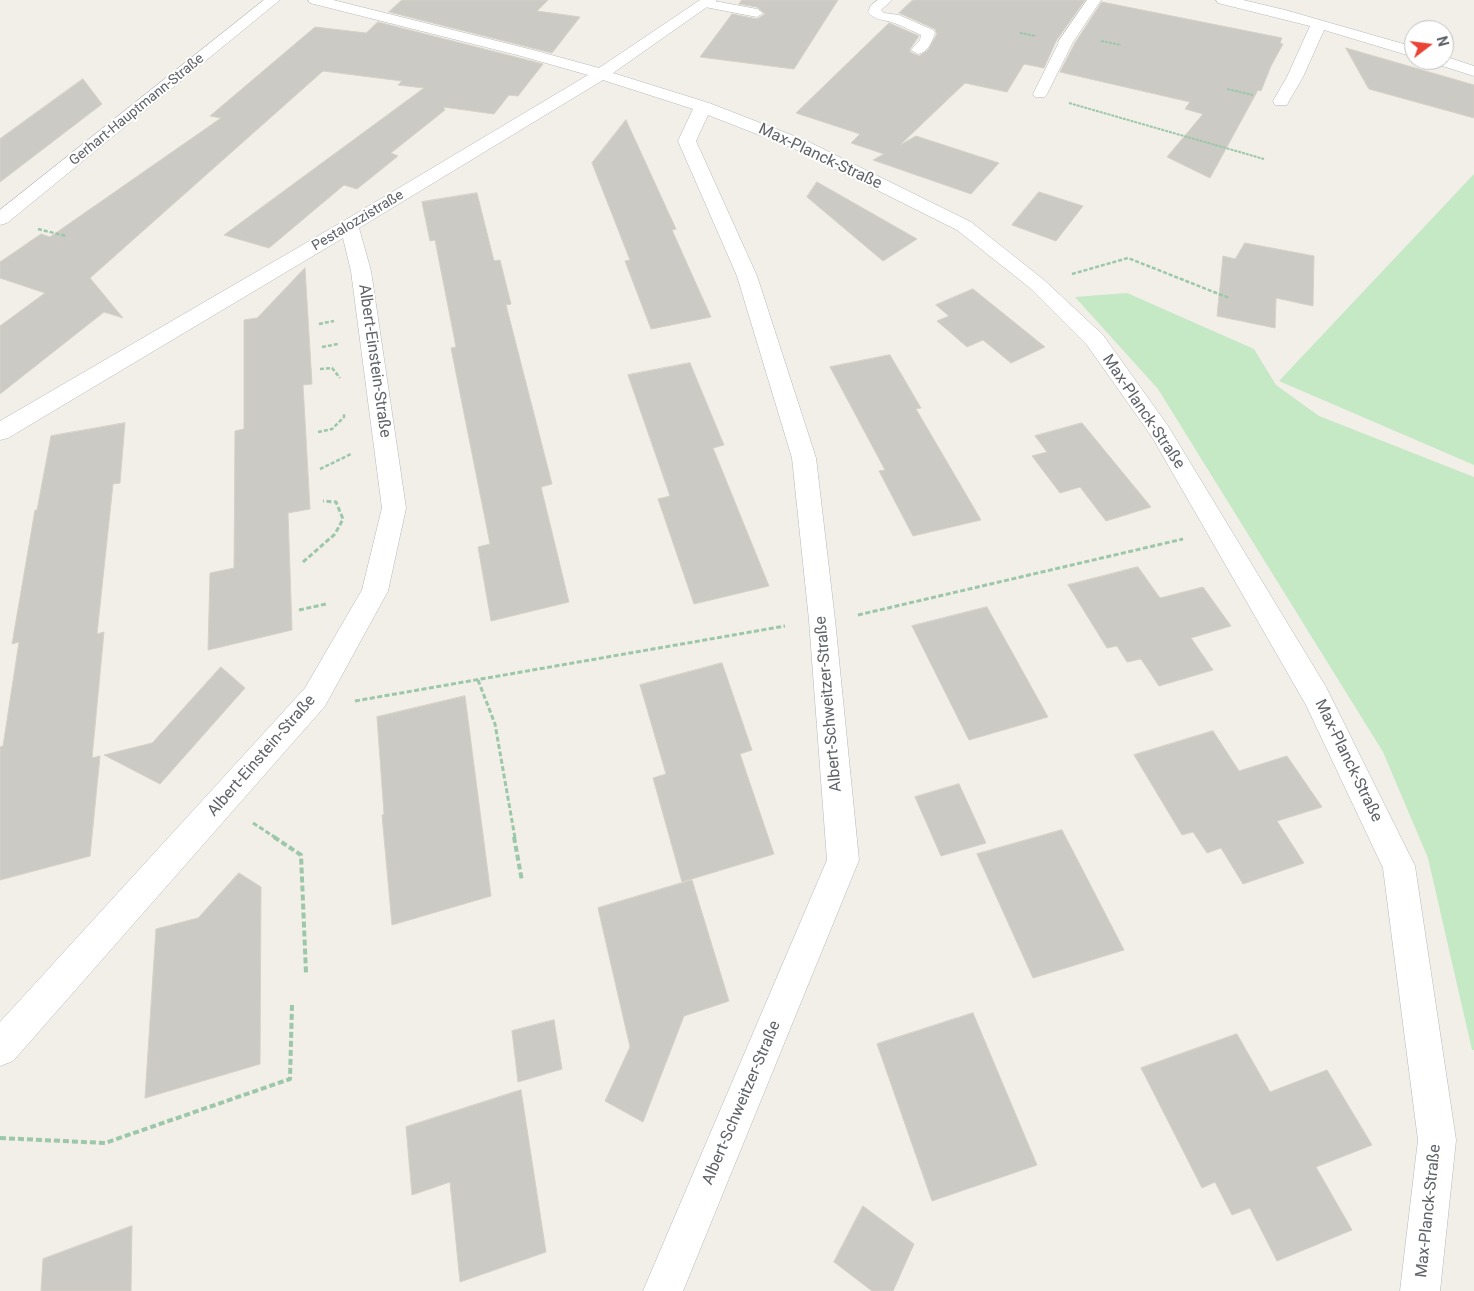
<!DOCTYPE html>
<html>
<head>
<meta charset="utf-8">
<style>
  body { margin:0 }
  #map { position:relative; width:1474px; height:1291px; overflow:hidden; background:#f1efe8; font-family:Roboto,sans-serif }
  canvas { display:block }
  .north { position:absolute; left:1404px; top:20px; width:50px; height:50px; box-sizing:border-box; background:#fff; border:1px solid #bfc1c3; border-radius:50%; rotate:75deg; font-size:14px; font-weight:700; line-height:20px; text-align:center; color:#5f6368 }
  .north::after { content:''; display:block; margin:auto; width:18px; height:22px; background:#ea4335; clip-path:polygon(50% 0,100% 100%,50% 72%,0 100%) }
</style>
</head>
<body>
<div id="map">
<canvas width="1474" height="1291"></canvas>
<div class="north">N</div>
</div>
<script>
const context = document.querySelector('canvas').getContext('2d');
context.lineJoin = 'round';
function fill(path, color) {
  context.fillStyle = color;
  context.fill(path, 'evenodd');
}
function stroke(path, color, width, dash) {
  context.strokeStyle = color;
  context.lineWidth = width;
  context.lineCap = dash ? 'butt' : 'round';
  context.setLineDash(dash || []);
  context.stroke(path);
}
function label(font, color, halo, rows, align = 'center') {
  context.font = font + ' Roboto,sans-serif';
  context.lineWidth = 4;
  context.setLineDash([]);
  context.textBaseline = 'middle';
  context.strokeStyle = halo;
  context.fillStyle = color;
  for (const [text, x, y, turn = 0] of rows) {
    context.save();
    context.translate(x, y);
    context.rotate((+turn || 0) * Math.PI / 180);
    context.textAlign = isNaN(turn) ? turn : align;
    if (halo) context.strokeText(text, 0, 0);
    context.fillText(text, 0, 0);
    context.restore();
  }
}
const green = new Path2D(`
  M1474,174V465L1279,381Z
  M1127,293L1254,349L1276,385L1319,416L1474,477V1050H1472L1428,858L1383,752L1158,389L1075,297Z`);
const building = new Path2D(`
  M402,0H548L537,11L580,17L552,53L389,12Z
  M742,0H838L794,69L700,57L732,14L757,19L765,14L757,7L739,4Z
  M913,0H1085L1056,41L1044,68L1024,64L1007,92L965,83L900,145L916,136L999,163L971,194L873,160L884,154L851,143L860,134L796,113L889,23L919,36L910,49V52L919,56L928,50L937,34L935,29L899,13Z
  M1102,2L1282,38L1280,43L1283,44L1271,66L1261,91L1258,90L1210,178L1167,157L1203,114L1185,109L1190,102L1060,72L1075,43Z
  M378,22L543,64L518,96L509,95L494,114L443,107L445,110L391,153L398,156L357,189L344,185L269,248L224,235L424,88L398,85L402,81L323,71L90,278L123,318L104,312L0,394V326L45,293L0,278V262L41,234L50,237L221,118L210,116L315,27L366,33Z
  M1346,48L1474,85V118L1369,89Z
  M83,79L102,104L0,182V139Z
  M626,120L676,229L672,230L711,317L651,329L625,261L630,260L592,163Z
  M817,182L917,239L883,261L807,197Z
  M1039,192L1083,206L1056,241L1012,225Z
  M477,193L494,261L500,260L511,304L506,305L552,484L541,487L569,602L491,621L478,547L490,544L451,348L456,347L435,240L430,241L422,202Z
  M1245,243L1314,256L1313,306L1276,298L1275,328L1217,316L1223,256L1235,259Z
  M305,268L312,384L303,385L310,509L288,513L292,630L208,650L210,573L234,568L235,431L244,429V320L257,318Z
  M973,289L1045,347L1011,363L983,340L967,347L937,321L949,316L936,305Z
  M890,355L921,408L916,409L981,520L913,536L879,471L885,470L830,367Z
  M690,363L724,445L713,448L769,586L694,604L658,499L670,496L628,375Z
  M125,423L120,483L113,484L97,634L104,632L92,758L100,756L90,856L0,880V747L3,746L19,642L12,644L35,510H37L51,436Z
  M1082,423L1151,507L1106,521L1080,487L1060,493L1032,456L1047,452L1035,436Z
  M1138,567L1160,598L1203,587L1231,626L1191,638L1213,670L1159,686L1141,659L1127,662L1117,646L1107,648L1068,585Z
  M987,607L1048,717L969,740L912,626Z
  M722,663L752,750L740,754L774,854L682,882L653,778L666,774L640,685Z
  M221,667L245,688L160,784L104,755L152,743Z
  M465,696L491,896L392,925L382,815L384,814L377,717Z
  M1213,731L1239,771L1287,756L1322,807L1277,821L1304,863L1243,884L1221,848L1207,853L1193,832L1182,835L1134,755Z
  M959,784L986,843L941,856L915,797Z
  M1062,830L1124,950L1033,978L977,854Z
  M239,873L261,887L260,1064L145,1098L156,929L198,918Z
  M692,880L729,1001L684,1016L643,1122L605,1101L630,1047L598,908Z
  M973,1013L1037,1165L932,1201L877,1044Z
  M554,1020L562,1069L518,1082L512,1031Z
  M1237,1034L1270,1092L1327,1070L1372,1145L1316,1167L1352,1230L1277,1261L1250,1208L1232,1215L1215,1182L1202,1188L1141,1068Z
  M521,1090L546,1252L460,1282L450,1182L412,1195L406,1127Z
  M863,1206L914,1244L893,1291H872L834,1262Z
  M132,1226L131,1291H41L43,1259Z`);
const pathFar3 = new Path2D(`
  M1020,33L1036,36
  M1101,41L1121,45
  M1227,89L1253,95
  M1069,103L1264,159`);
const pathFar2 = new Path2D(`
  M38,229L66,236
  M1072,274L1128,258L1229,298
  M319,324L334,321
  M322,347L338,344
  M320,369L332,368L340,378
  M318,432L332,429L344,417V414
  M320,469L351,454`);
const pathFar1 = new Path2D(`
  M303,562L335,534L343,519L336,502L323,501
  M299,610L326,604
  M858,615L1183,539
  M478,680L495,724L515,838
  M355,701L785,626
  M253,823L276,838`);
const path = new Path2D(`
  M274,837L301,855L306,973
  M514,837L522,881
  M0,1138L105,1143L290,1079L292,1005`);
const service = new Path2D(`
  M701,0H709L757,9L763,13L757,17L705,7L701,6L699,3Z
  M878,0H892L881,10L884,13L899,15L933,30L935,33C932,42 928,52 918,54L911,50L920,40L921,35C912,31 903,26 894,23C884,19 875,21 868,12L871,5Z
  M1066,38L1073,42L1047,94L1045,97H1035L1033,94L1059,42Z`);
const minor = new Path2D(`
  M264,0H280L7,223L0,225V210Z
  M308,0H333L533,50L599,68L700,0H717L613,73L709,103L807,141L971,222L1044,280L1103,335L1168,426L1326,687L1415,866L1456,1140L1440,1291H1400L1418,1140L1383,868L1306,705L1152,437L1087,345L1030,288L957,230L795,149L708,115L696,141L757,276L816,458L835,620L859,860L683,1291H643L827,860L809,620L792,458L737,276L678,141L693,109L603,80L359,228L371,271L406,508L388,591L325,706L13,1061L0,1066V1022L305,688L362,590L382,508L351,271L343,238L8,438L0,440V421L342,222L588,75L521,56L310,3Z
  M1087,0H1101L1071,45H1061L1058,42Z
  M1216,0H1243L1285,10L1414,47V57L1324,30L1303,77L1289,101L1287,105H1275L1273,101L1287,77L1310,26L1218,3Z
  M1444,56L1474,66V76L1433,63L1431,60H1444Z`);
const farStreetnames = [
  ["Gerhart-Hauptmann-Straße",137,110,-39],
  ["Pestalozzistraße",358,221,-31]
];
const streetNames = [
  ["Max-Planck-Straße",820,157,25],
  ["Albert-Einstein-Straße",374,361,82],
  ["Max-Planck-Straße",1143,412,56],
  ["Albert-Schweitzer-Straße",829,704,-95],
  ["Albert-Einstein-Straße",262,756,-49],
  ["Max-Planck-Straße",1348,761,64],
  ["Albert-Schweitzer-Straße",742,1103,-67],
  ["Max-Planck-Straße",1429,1211,-84]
];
fill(green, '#c5e8c5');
fill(building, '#cccac5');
stroke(building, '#d6d1c6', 1);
stroke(service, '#b5b8bc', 1);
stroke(minor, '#b5b8bc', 1);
stroke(pathFar3, '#9cc7a9', 2, [3, 1]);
stroke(pathFar2, '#9cc7a9', 2.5, [4, 2]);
stroke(pathFar1, '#9cc7a9', 3, [5, 2.5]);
stroke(path, '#9cc7a9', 4, [6, 3]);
fill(service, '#fff');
fill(minor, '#fff');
label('14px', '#5f6368', '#fff', farStreetnames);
label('16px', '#5f6368', '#fff', streetNames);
</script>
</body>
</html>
